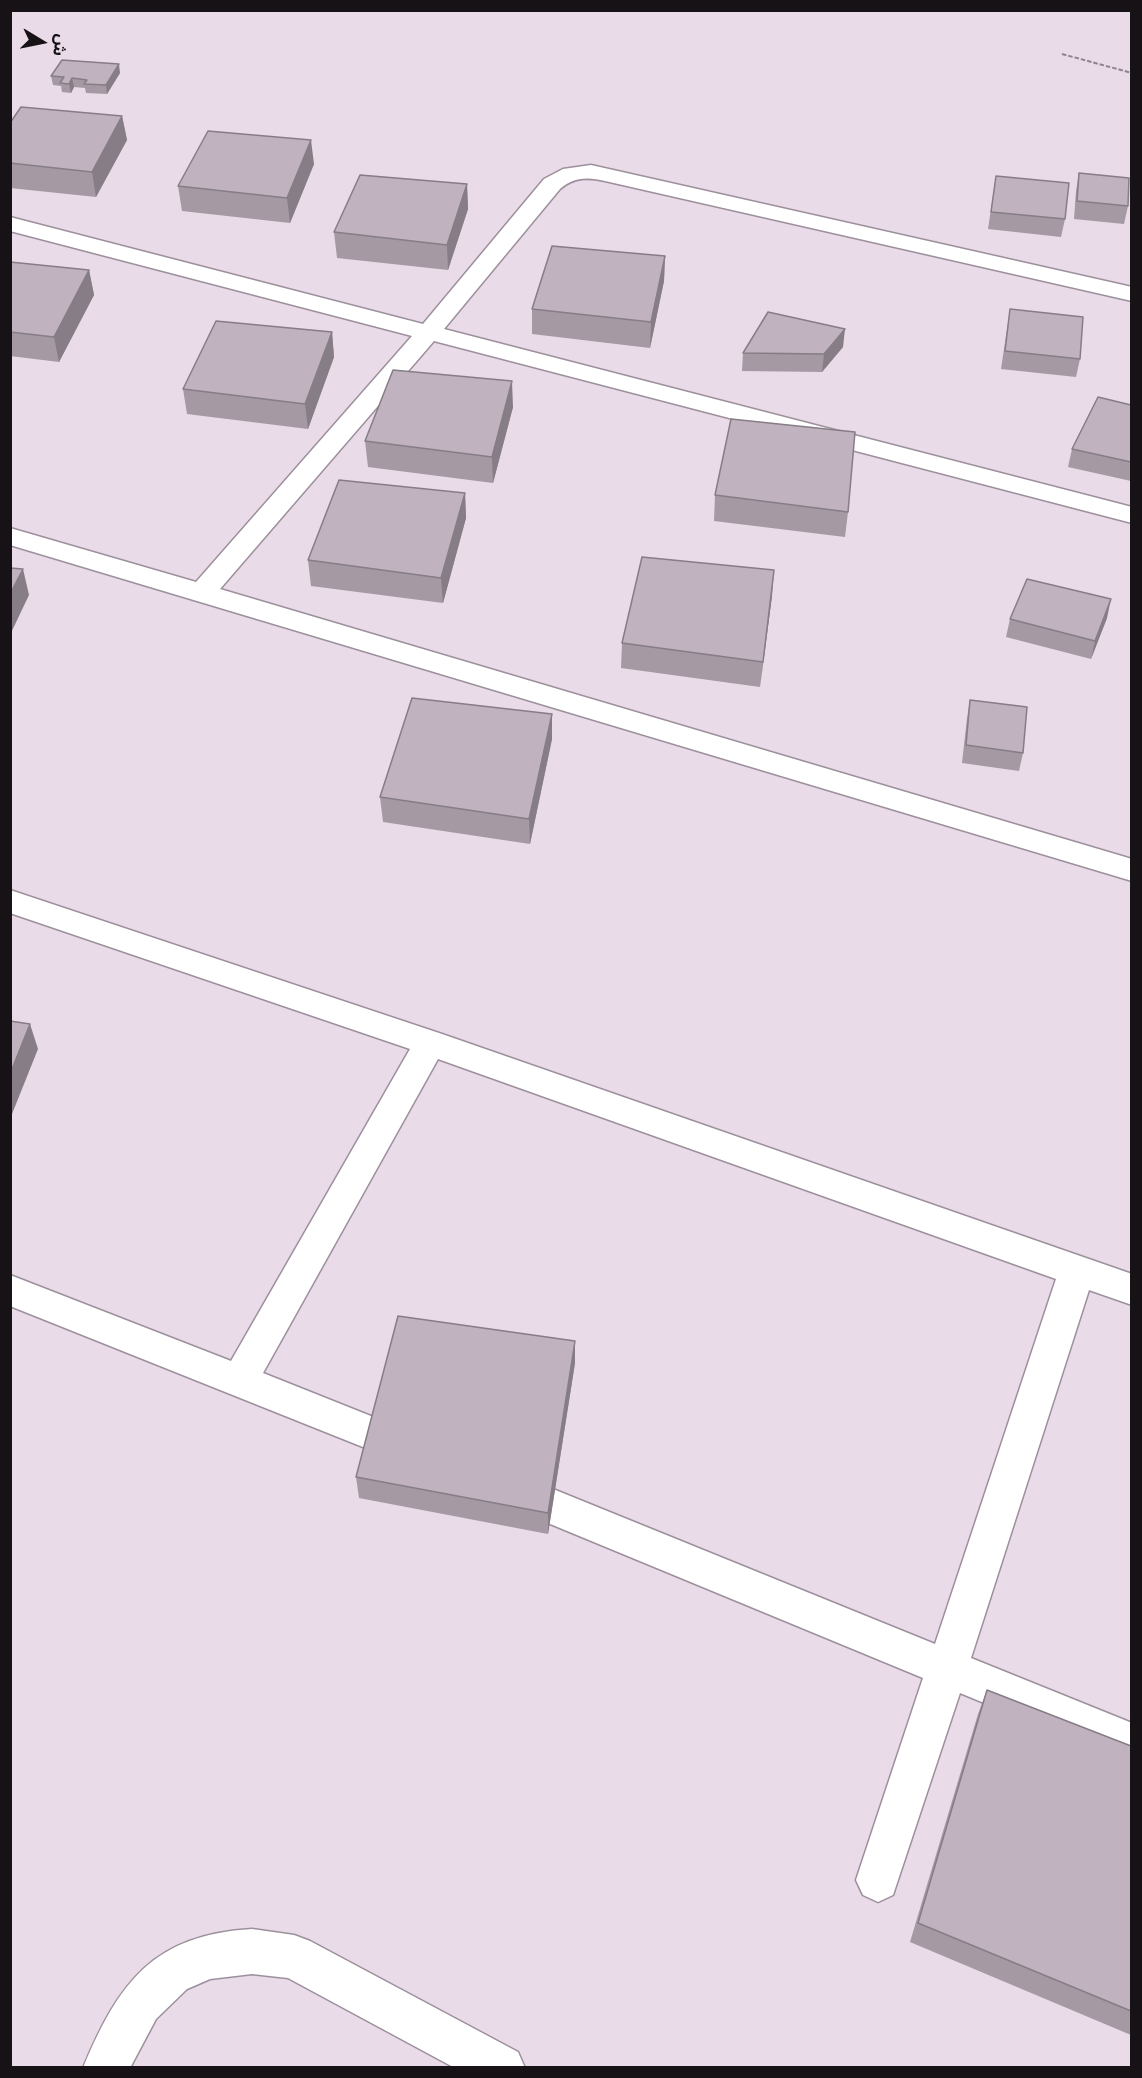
<!DOCTYPE html>
<html>
<head>
<meta charset="utf-8">
<style>
  body { margin:0 }
  #map { position:relative; width:1142px; height:2078px; overflow:hidden; background:#e9dbe8; font-family:Helvetica,"Noto Sans Arabic",sans-serif }
  canvas { display:block }
  .frame { position:absolute; inset:0; border:12px solid #161216; pointer-events:none }
  .north { position:absolute; left:12px; top:12px; width:60px; height:60px; -webkit-text-stroke:4px #e9dbe8; paint-order:stroke; rotate:100deg; font-size:16px; font-weight:700; line-height:24px; text-align:center; color:#161216 }
  .north::after { content:''; display:block; margin:auto; width:21px; height:27px; background:#161216; clip-path:polygon(50% 0,100% 100%,50% 72%,0 100%) }
</style>
</head>
<body>
<div id="map">
<canvas width="1142" height="2078"></canvas>
<div class="frame"></div>
<div class="north">ش</div>
</div>
<script>
const context = document.querySelector('canvas').getContext('2d');
context.lineJoin = 'round';
function stroke(path, color, width, dash) {
  context.strokeStyle = color;
  context.lineWidth = width;
  context.lineCap = dash ? 'butt' : 'round';
  context.setLineDash(dash || []);
  context.stroke(path);
}
function fill(path, color) {
  context.fillStyle = color;
  context.fill(path, 'evenodd');
}
const path = new Path2D(`
  M1062,54L1132,73`);
const minor = new Path2D(`
  M591,165L1132,287V301L605,181C588,177 574,177 560,189L444,329L1132,507V523L434,341L220,589L1132,859V881L10,545V528L196,582L412,336L10,231V217L423,324L544,179L563,169Z
  M10,890L442,1034L1132,1274V1305L1089,1290L971,1658L1132,1723V1764L960,1693L893,1895L878,1902L863,1895L856,1880L923,1678L497,1502L492,1490L497,1478L511,1472L935,1644L1056,1279L438,1059L263,1373L421,1436L427,1448L421,1460L408,1465L10,1306V1275L231,1361L410,1049L10,913Z
  M252,1929L294,1935L310,1941L518,2052L525,2068H455L288,1978L252,1974L210,1979L187,1989L156,2019L130,2068H83C119,1982 153,1935 252,1929Z`);
const wall = new Path2D(`
  M120,73L107,94L86,93L85,88L74,87L71,93L62,92L61,86L53,85L51,76Z
  M122,116L127,140L96,197L10,188V123Z
  M314,164L290,223L182,211L178,186Z
  M1079,173L1128,206L1124,224L1074,219L1076,191Z
  M996,176L1065,219L1061,237L988,229Z
  M467,184L468,209L448,270L337,258L334,232Z
  M665,256L664,281L650,348L532,334V309Z
  M10,262L89,270L94,295L59,362L10,356Z
  M1010,309L1080,359L1076,377L1001,369Z
  M332,332L334,357L308,429L187,414L183,389Z
  M843,347L822,372L742,371L743,353Z
  M1131,405V481L1068,467L1072,449Z
  M513,407L493,483L368,467L365,441Z
  M465,493L466,518L443,603L311,586L308,560Z
  M715,495L848,512L845,537L714,521Z
  M772,596L760,687L621,668L622,643Z
  M1107,618L1091,659L1006,637L1010,619Z
  M970,700L1023,753L1019,771L962,763L967,718Z
  M552,739L530,844L383,822L380,797Z
  M575,1363L548,1534L359,1498L356,1477Z
  M987,1690L1131,1746V2035L910,1942L978,1714Z`);
const shadedWall = new Path2D(`
  M119,64L120,73L107,94L106,85Z
  M72,78L74,87L71,93L69,84Z
  M122,116L127,140L96,197L92,172Z
  M311,140L314,164L290,223L287,198Z
  M467,184L468,209L448,270L447,245Z
  M665,256L664,281L650,348L651,322Z
  M89,270L94,295L59,362L54,337Z
  M845,329L843,347L822,372L824,354Z
  M332,332L334,357L308,429L305,404Z
  M512,381L513,407L493,483L492,457Z
  M465,493L466,518L443,603L441,578Z
  M23,569L29,595L10,635V594Z
  M774,570L772,596L760,687L763,662Z
  M1111,599L1107,618L1091,659L1095,641Z
  M552,714V739L530,844L529,819Z
  M30,1024L38,1049L10,1119V1074Z
  M575,1341V1363L548,1534V1513Z`);
const building = new Path2D(`
  M62,60L119,64L106,85L84,84L87,80L72,78L69,84L60,83L64,77L51,76Z
  M21,107L122,116L92,172L10,163V123Z
  M208,131L311,140L287,198L178,186Z
  M1079,173L1129,178L1128,206L1077,201Z
  M360,175L467,184L447,245L334,232Z
  M996,176L1069,183L1065,219L991,212Z
  M552,246L665,256L651,322L532,309Z
  M10,262L89,270L54,337L10,332Z
  M1010,309L1083,317L1080,359L1005,351Z
  M768,312L845,329L824,354L743,353Z
  M216,321L332,332L305,404L183,389Z
  M393,370L512,381L492,457L365,441Z
  M1098,397L1131,405V462L1072,449Z
  M731,419L855,432L848,512L715,495Z
  M339,480L465,493L441,578L308,560Z
  M642,557L774,570L763,662L622,643Z
  M10,568L23,569L10,594Z
  M1027,579L1111,599L1095,641L1010,619Z
  M412,698L552,714L529,819L380,797Z
  M970,700L1027,707L1023,753L966,745Z
  M10,1021L30,1024L10,1074Z
  M398,1316L575,1341L548,1513L356,1477Z
  M987,1690L1131,1746V2011L918,1923Z`);
stroke(minor, '#9d909d', 3);
stroke(path, '#8e858e', 2, [4.5, 2]);
fill(minor, '#fff');
fill(wall, '#a599a4');
fill(shadedWall, '#867d86');
fill(building, '#c0b2bf');
stroke(building, '#867d86', 1.5);
</script>
</body>
</html>
